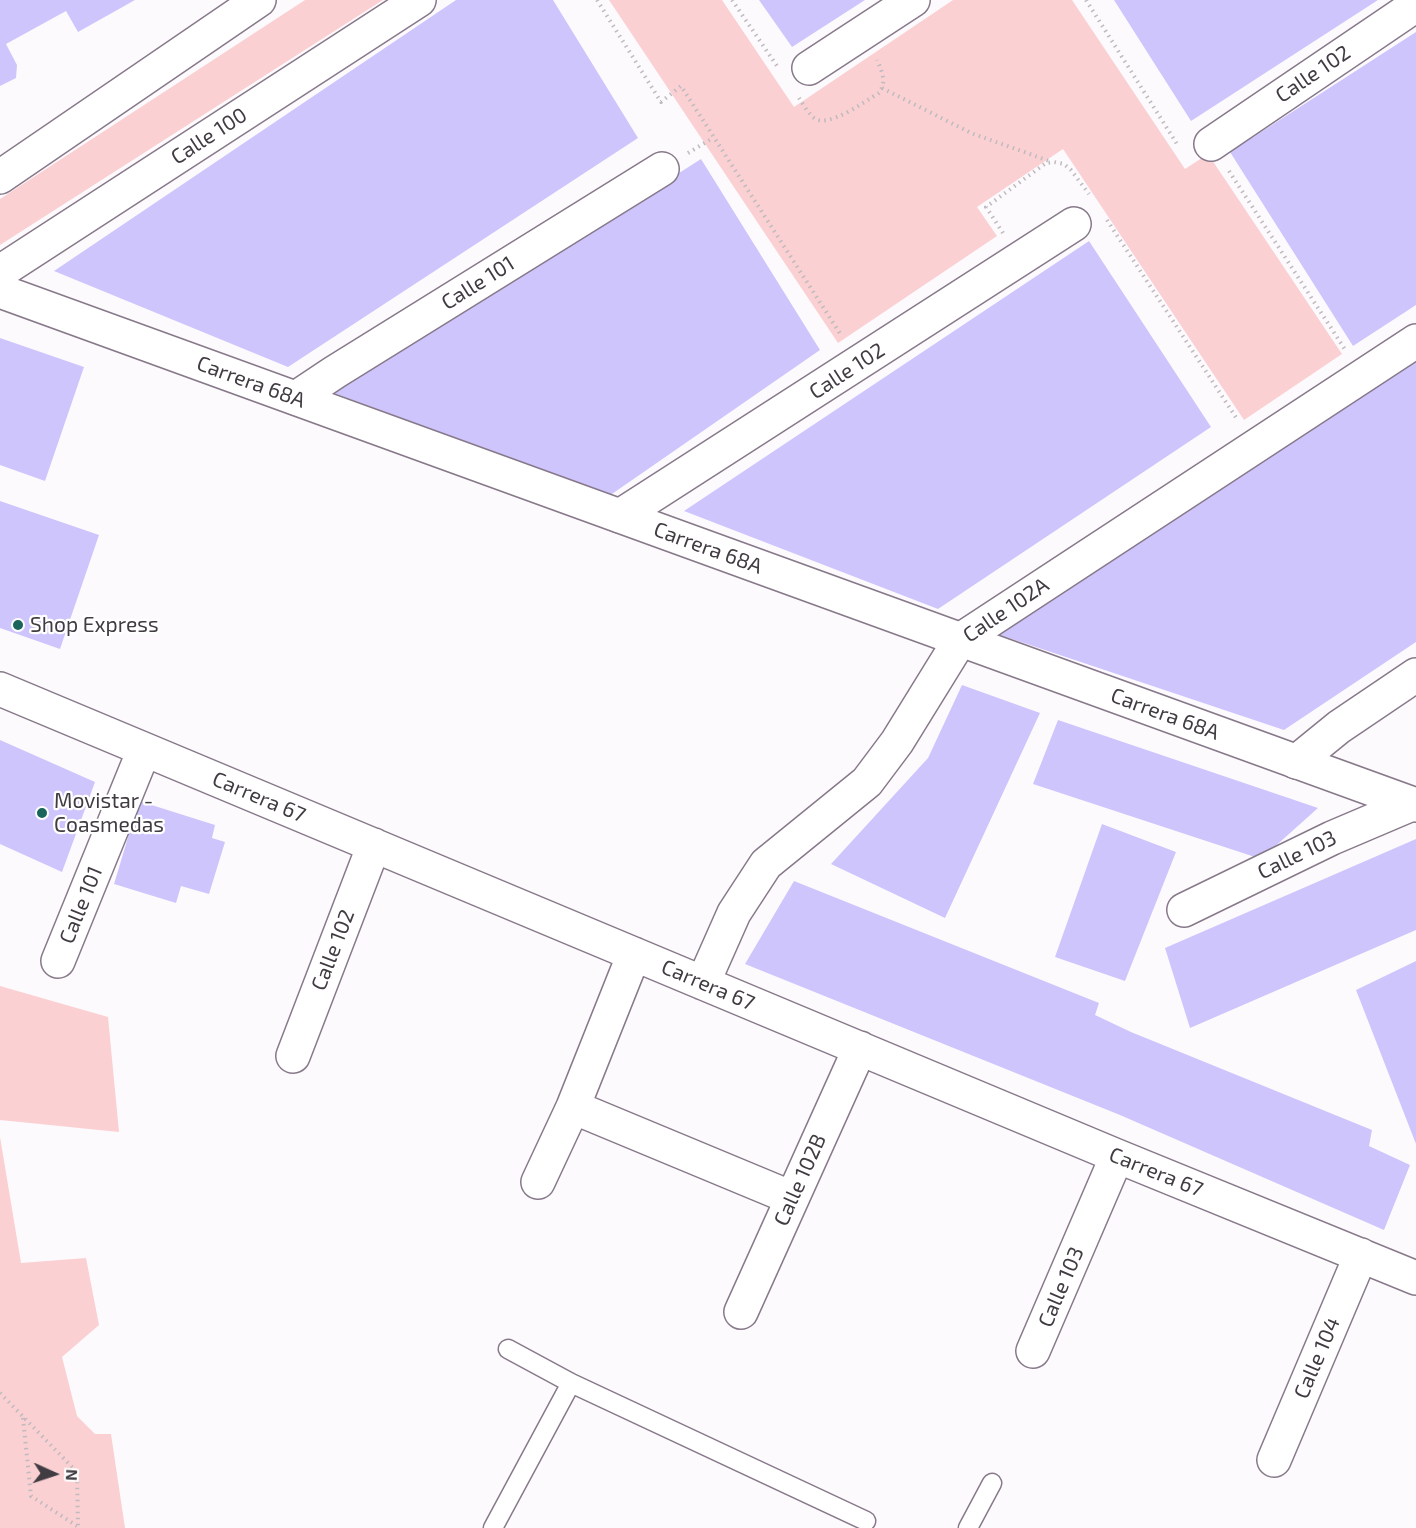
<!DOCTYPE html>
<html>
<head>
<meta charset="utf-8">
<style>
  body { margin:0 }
  #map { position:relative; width:1416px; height:1528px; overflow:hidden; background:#fdfafd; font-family:"Exo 2",sans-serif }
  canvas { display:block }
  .north { position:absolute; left:24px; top:1444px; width:60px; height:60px; -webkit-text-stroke:4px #fff; paint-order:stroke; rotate:93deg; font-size:16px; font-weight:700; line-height:24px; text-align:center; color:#413b42 }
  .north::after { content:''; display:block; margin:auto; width:21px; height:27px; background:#413b42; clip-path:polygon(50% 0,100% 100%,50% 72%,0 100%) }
</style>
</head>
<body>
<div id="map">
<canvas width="1416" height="1528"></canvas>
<div class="north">N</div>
</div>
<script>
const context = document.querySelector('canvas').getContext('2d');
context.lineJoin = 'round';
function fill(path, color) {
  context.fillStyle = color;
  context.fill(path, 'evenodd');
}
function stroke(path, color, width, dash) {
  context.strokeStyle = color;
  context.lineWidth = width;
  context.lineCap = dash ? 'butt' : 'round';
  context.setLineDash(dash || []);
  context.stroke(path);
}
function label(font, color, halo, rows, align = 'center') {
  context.font = font + ' "Exo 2",sans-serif';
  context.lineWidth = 4.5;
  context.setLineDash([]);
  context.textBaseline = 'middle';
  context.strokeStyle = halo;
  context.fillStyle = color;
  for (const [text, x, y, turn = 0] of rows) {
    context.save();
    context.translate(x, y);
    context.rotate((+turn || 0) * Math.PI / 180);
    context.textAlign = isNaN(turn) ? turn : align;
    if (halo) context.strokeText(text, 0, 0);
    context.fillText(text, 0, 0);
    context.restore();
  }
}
const green = new Path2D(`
  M305,0H383L0,245V199Z
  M609,0H722L794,107L953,0H1072L1185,169L1208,154L1342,354L1244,420L1063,149L977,207L997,236L838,343Z
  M0,986L108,1017L119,1132L0,1120Z
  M0,1137L21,1263L86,1258L99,1325L62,1357L77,1416L95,1434H111L125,1528H0Z`);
const building = new Path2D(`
  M0,0H135L78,32L66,11L6,44L17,65L16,78L0,86Z
  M456,0H553L638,138L288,367L54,271Z
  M759,0H865L792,47Z
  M1114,0H1378L1191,121Z
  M1416,32V305L1353,346L1230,152Z
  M701,159L820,350L609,496L334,393Z
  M1089,241L1211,427L938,609L684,511Z
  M0,338L84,367L45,481L0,465Z
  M1416,357V642L1284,730L997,634Z
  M0,501L99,535L60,649L0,628Z
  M962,685L1040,713L945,918L831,864L928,758Z
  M1058,720L1318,808L1261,859L1033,784Z
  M0,740L95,782L62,872L0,844Z
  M139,801L215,825L212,838L225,842L209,894L181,886L176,903L114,884Z
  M1102,824L1176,852L1125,981L1055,957Z
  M1416,839V930L1190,1028L1165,948Z
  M794,881L1099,1003L1095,1015L1131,1032L1372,1130L1369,1146L1410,1165L1384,1230L1120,1115L745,964Z
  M1416,961V1144L1356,990Z`);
const path = new Path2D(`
  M597,0L661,102L681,86L841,335
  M732,0L777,66
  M1086,0L1177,144
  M882,88L971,133L1052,162
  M799,98C803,104 808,113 814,118C828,129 865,101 879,93C887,81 882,72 877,60
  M688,153L713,138
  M1229,171L1346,351
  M1107,220L1237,419
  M1003,233L986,207L1046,163L1054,162L1064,164L1071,170L1089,194
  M0,1393L77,1472L78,1528
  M23,1418L31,1496L77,1526`);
const service = new Path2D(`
  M508,1349L571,1383L866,1521
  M493,1528L571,1383
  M968,1528L992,1483`);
const minor = new Path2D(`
  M809,68L913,0
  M1211,144L1416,5
  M296,398L335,372L662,169
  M620,516L1074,224
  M0,689L1117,1156L1416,1278
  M1296,762L1339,727L1416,675
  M1184,910L1332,838L1412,804
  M58,961L144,750
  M703,983L734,913L766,864L867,782L897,742L960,640L1416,341
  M293,1056L374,845
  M573,1107L792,1198
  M538,1182L573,1107L634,954
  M741,1312L860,1048
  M1033,1351L1117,1156
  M1274,1460L1361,1255`);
const tertiary = new Path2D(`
  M0,177L259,0
  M0,272L419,0
  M0,291L1416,805`);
const markers = [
  [18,625,6,"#1a645b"],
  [42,813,6,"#1a645b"]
];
const streetNames = [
  ["Calle 102",1313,74,-34],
  ["Calle 100",209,136,-33],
  ["Calle 101",478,283,-32],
  ["Calle 102",847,371,-33],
  ["Carrera 68A",251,382,20],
  ["Carrera 68A",708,548,20],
  ["Calle 102A",1006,610,-34],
  ["Carrera 68A",1165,714,20],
  ["Carrera 67",259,797,23],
  ["Calle 103",1297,855,-26],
  ["Calle 101",81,905,-68],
  ["Calle 102",333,950,-69],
  ["Carrera 67",708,985,23],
  ["Carrera 67",1156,1172,22],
  ["Calle 102B",800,1180,-66],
  ["Calle 103",1061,1287,-67],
  ["Calle 104",1317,1358,-67]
];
const poiNames = [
  ["Shop Express",30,625],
  ["Movistar -",54,801],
  ["Coasmedas",54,825]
];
fill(green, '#fbd0d2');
fill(building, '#cfc5fd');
stroke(service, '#87798a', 21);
stroke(minor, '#87798a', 36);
stroke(tertiary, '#87798a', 36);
stroke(path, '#bebabe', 4, [1.5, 4.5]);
stroke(service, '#fff', 18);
stroke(minor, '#fff', 33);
stroke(tertiary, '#fff', 33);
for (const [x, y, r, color] of markers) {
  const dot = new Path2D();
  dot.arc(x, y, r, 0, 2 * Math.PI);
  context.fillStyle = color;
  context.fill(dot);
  stroke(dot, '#fff', 2);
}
label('21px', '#413b42', '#fff', streetNames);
label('21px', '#413b42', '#fff', poiNames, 'left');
</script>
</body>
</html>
